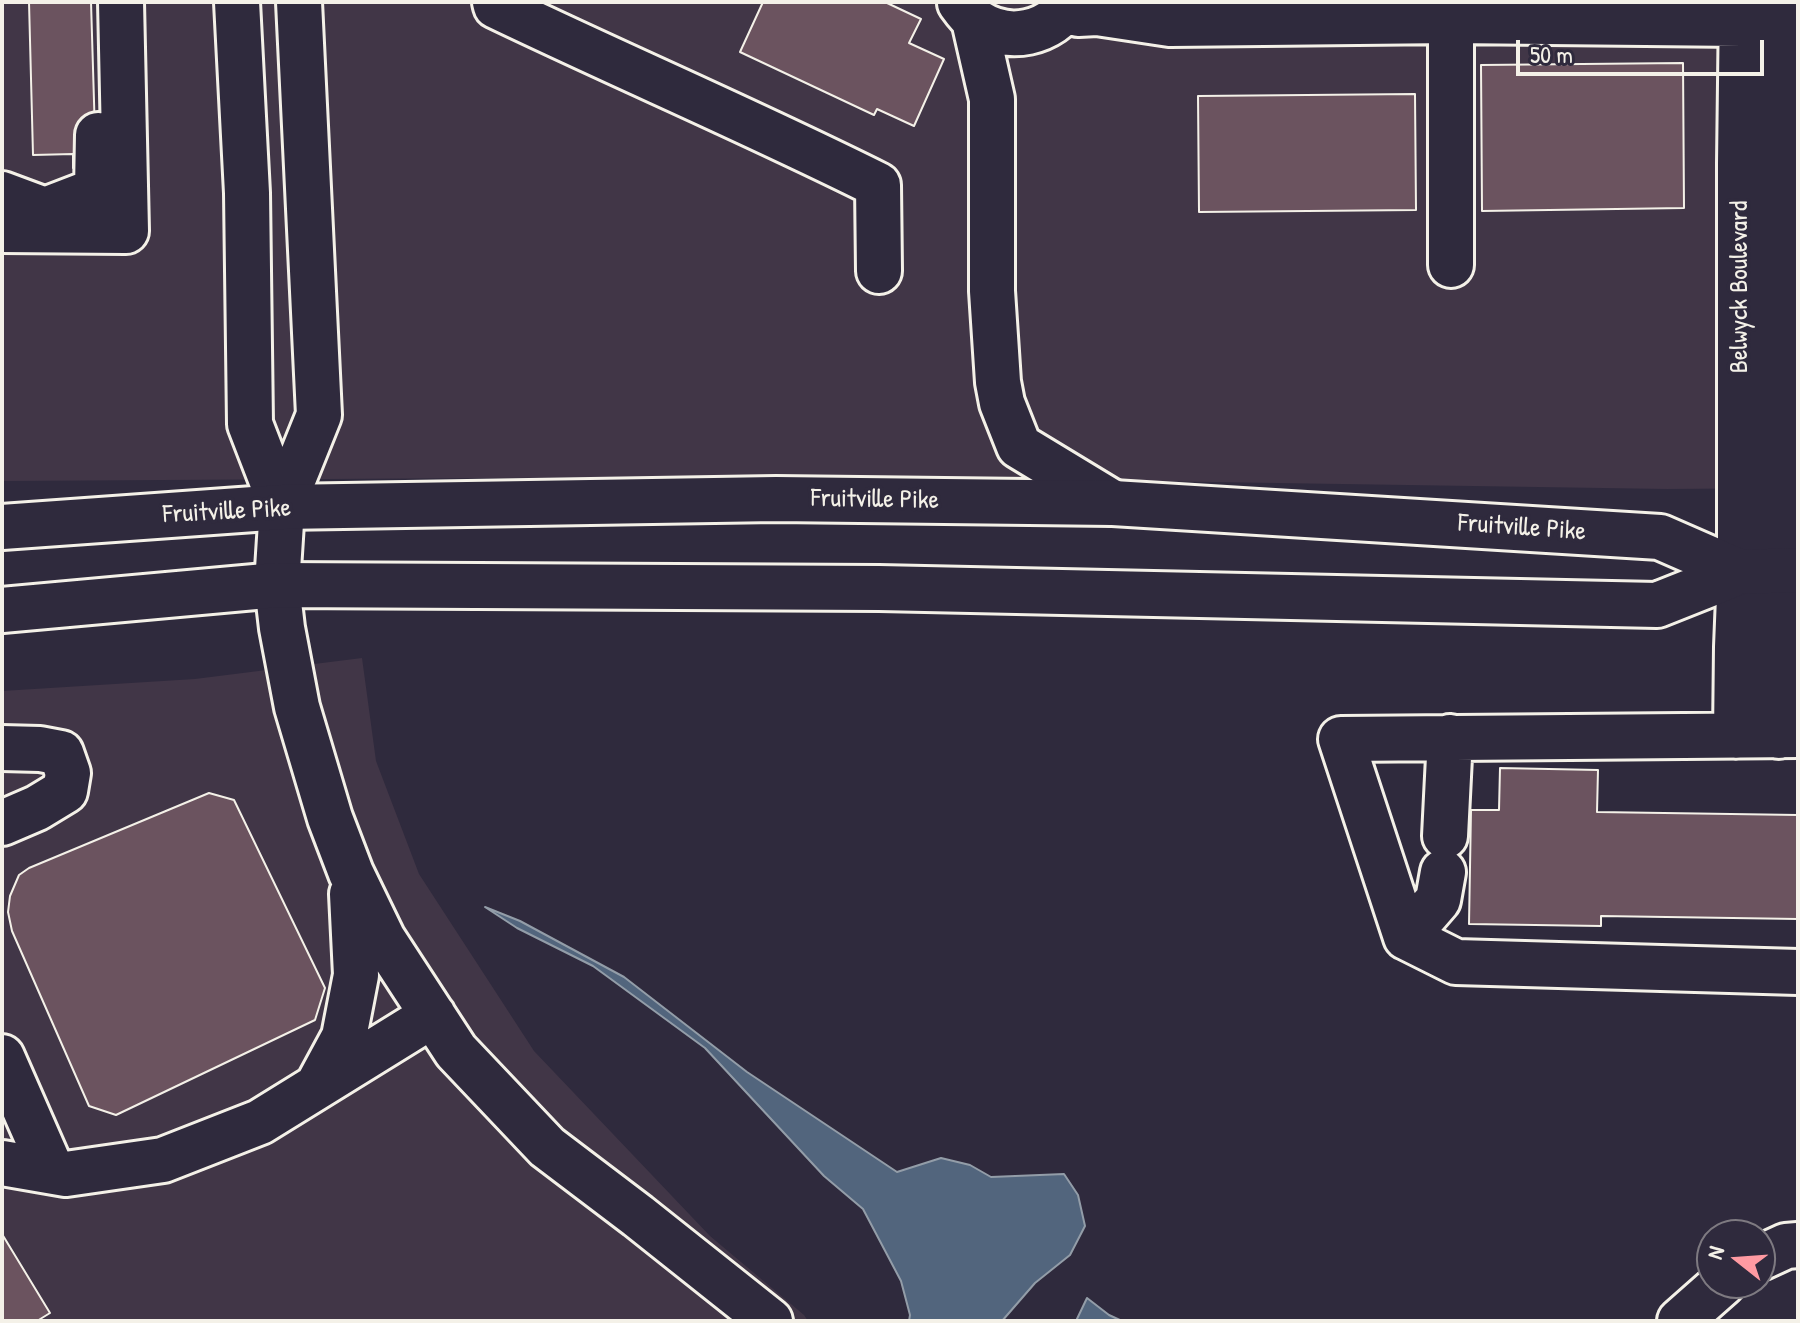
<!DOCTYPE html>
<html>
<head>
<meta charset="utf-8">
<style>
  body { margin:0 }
  #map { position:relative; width:1800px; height:1323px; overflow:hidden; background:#2f2a3d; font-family:"Patrick Hand",sans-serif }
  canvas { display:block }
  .frame { position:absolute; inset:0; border:4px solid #f4f1e8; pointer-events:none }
  .north { position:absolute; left:1696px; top:1219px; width:80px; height:80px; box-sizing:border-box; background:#2f2a3d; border:2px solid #7e7a81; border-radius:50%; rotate:287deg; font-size:22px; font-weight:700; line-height:32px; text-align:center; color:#f4f1e8 }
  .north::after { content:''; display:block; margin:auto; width:28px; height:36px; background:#ff9aa2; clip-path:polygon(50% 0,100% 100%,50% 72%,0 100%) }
  .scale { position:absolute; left:1516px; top:40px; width:248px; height:36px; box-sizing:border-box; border:4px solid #f4f1e8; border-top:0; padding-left:10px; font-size:24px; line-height:28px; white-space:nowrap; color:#f4f1e8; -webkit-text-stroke:6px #2f2a3d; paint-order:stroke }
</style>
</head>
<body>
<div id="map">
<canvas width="1800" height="1323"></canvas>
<div class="frame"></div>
<div class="north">N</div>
<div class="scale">50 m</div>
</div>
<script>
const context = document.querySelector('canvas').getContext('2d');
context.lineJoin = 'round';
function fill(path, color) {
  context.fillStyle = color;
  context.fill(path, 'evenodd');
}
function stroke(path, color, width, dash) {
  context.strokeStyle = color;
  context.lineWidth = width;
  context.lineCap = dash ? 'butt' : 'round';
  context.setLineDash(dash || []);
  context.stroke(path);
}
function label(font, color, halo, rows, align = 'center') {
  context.font = font + ' "Patrick Hand",sans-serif';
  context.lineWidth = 7;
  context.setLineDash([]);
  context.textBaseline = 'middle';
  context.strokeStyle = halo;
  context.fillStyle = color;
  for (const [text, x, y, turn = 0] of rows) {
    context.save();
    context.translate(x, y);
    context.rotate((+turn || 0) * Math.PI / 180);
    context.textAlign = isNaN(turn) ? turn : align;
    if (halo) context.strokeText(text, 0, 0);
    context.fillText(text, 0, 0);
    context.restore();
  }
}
const built = new Path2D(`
  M2,2H1798V488L1667,489L821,476L2,481Z
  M362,658L376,761L419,874L534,1051L710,1236L804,1315L808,1321H2V691L195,679Z`);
const water = new Path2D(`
  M485,907L520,921L624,977L747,1072L897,1172L941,1158L970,1165L991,1177L1064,1174L1078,1195L1085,1226L1070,1255L1035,1283L1002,1321H909L910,1315L901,1281L863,1209L824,1176L705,1048L593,966L517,928Z
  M1087,1298L1109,1315L1122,1321H1076Z`);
const building = new Path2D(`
  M29,2H91L96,167L73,168V154L33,155Z
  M763,2H885L921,19L909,43L944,59L914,126L877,109L874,115L740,52Z
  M1683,63L1684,208L1482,211L1481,65Z
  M1415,94L1416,210L1199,212L1198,96Z
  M1500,768L1598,770L1597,812L1798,815V919L1601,916V926L1469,924L1471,810H1499Z
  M209,793L234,800L325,988L315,1020L116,1115L89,1106L12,931L8,912L10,896L19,875L29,868Z
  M2,1234L50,1313L37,1321H2Z`);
const minor = new Path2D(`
  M237,2L247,193L250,424L282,507
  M299,2L319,415L282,507L277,585L282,628L297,707L330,818L351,873L383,939L456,1051L547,1147L638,1216L770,1321
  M495,2L496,6C623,67 752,122 878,185L879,271
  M960,3C965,10 970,17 977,22C1009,43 1050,34 1071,2
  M1066,10L1078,14L1097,13L1170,24L1451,21L1742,24L1798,22
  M974,20L992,99V291L998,382L1002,403L1019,446L1113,503
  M2,194L45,210L97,190L98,135
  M2,230L126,231L121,2
  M1451,265V2
  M1798,735L1341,739L1406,937L1456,962L1798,972
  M1736,736L1737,647L1740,572V163L1742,2
  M1779,736L1784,467L1780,2
  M2,748L40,749L61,753L68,773L65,791L37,808L2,823
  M1445,836L1450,737
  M1406,937L1438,900L1443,872
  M2,1057L52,1171
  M318,1085L344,1037L356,975L352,894
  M2,1163L66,1174L163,1160L260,1122L433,1015
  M1760,1258L1786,1246L1798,1245
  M1680,1321L1723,1283`);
const major = new Path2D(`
  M2,527L282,507L776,499L1113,503L1660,537L1740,572
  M2,610L277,585L879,588L1657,605L1740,572L1798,570`);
const streetNames = [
  ["Belwyck Boulevard",1740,287,-90],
  ["Fruitville Pike",875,500,1],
  ["Fruitville Pike",227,512,-3],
  ["Fruitville Pike",1522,528,4]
];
fill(built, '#413647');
fill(water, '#52657d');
stroke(water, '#939da8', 2);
fill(building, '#6b535f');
stroke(building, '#f4f1e8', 2);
stroke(minor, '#f4f1e8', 50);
stroke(major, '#f4f1e8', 50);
stroke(minor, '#2f2a3d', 44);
stroke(major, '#2f2a3d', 44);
label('26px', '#f4f1e8', '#2f2a3d', streetNames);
</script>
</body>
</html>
